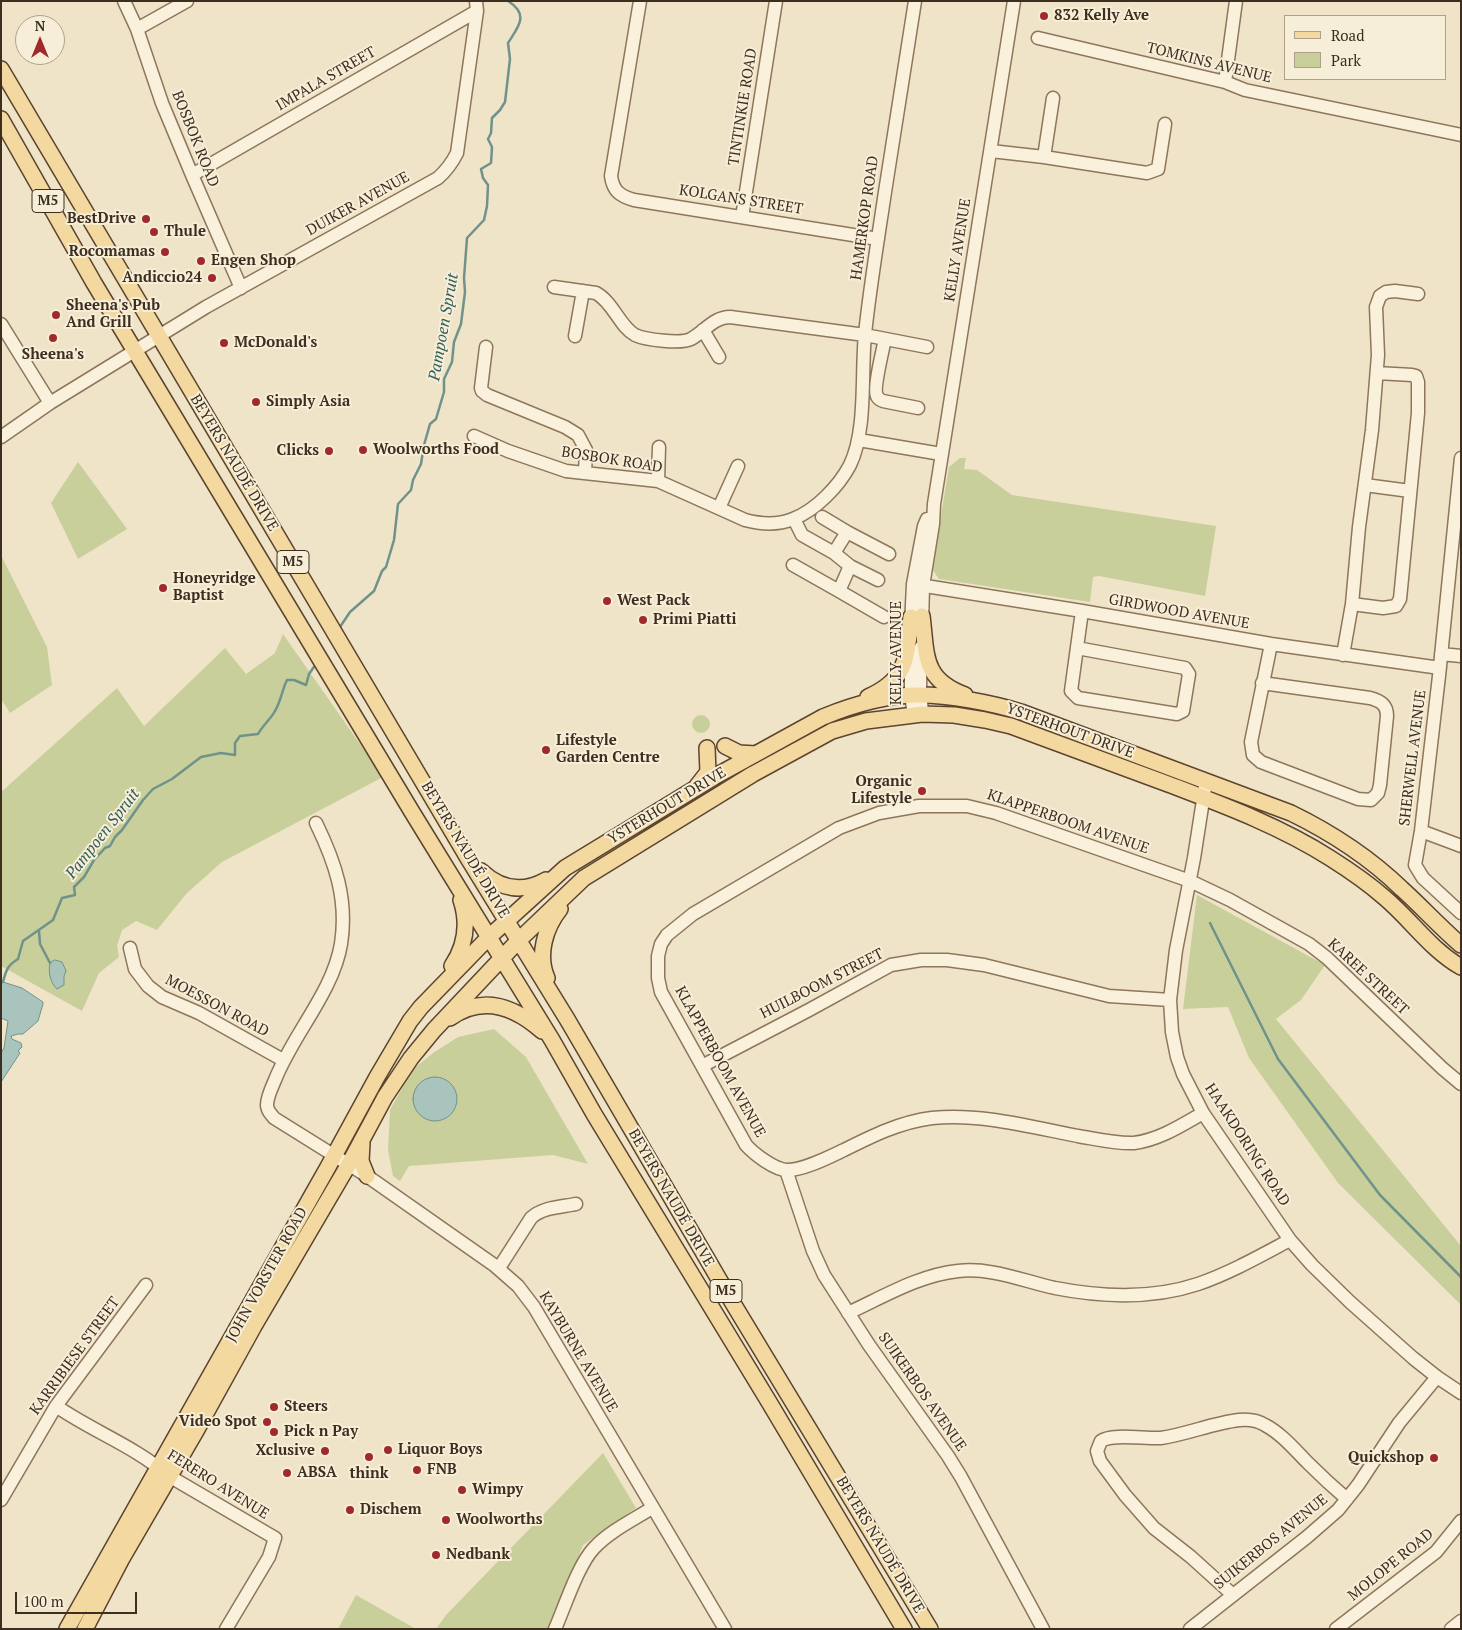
<!DOCTYPE html>
<html>
<head>
<meta charset="utf-8">
<style>
  body { margin:0 }
  #map { position:relative; width:1462px; height:1630px; overflow:hidden; background:#f0e4c8; font-family:"PT Serif",serif }
  canvas { display:block }
  .frame { position:absolute; inset:0; border:2px solid #3d2e20; pointer-events:none }
  .legend { position:absolute; left:1284px; top:15px; width:162px; height:65px; box-sizing:border-box; background:#f7eed8; border:1px solid #ada18e; margin:0; padding:6px 9px; list-style:none; font-size:15px; color:#3d2e20 }
  .legend li { display:flex; align-items:center; gap:10px; height:25px }
  .legend b { width:25px; border:1px solid #ada18e }
  .north { position:absolute; left:15px; top:15px; width:50px; height:50px; box-sizing:border-box; background:#f7eed8; border:1px solid #ada18e; border-radius:50%; rotate:0deg; font-size:14px; font-weight:700; line-height:20px; text-align:center; color:#3d2e20 }
  .north::after { content:''; display:block; margin:auto; width:18px; height:22px; background:#9e2a2b; clip-path:polygon(50% 0,100% 100%,50% 72%,0 100%) }
  .scale { position:absolute; left:15px; top:1592px; width:122px; height:22px; box-sizing:border-box; border:2px solid #3d2e20; border-top:0; padding-left:6px; font-size:15px; line-height:18px; white-space:nowrap; color:#3d2e20; -webkit-text-stroke:4px #f7eed8; paint-order:stroke }
</style>
</head>
<body>
<div id="map">
<canvas width="1462" height="1630"></canvas>
<div class="frame"></div>
<ul class="legend">
<li><b style="height:6px;background:#f3d9a0"></b>Road</li>
<li><b style="height:14px;background:#c9cf9b"></b>Park</li>
</ul>
<div class="north">N</div>
<div class="scale">100 m</div>
</div>
<script>
const context = document.querySelector('canvas').getContext('2d');
context.lineJoin = 'round';
function fill(path, color) {
  context.fillStyle = color;
  context.fill(path, 'evenodd');
}
function stroke(path, color, width, dash) {
  context.strokeStyle = color;
  context.lineWidth = width;
  context.lineCap = dash ? 'butt' : 'round';
  context.setLineDash(dash || []);
  context.stroke(path);
}
function label(font, color, halo, rows, align = 'center') {
  context.font = font + ' "PT Serif",serif';
  context.lineWidth = 4;
  context.setLineDash([]);
  context.textBaseline = 'middle';
  context.strokeStyle = halo;
  context.fillStyle = color;
  for (const [text, x, y, turn = 0] of rows) {
    context.save();
    context.translate(x, y);
    context.rotate((+turn || 0) * Math.PI / 180);
    context.textAlign = isNaN(turn) ? turn : align;
    if (halo) context.strokeText(text, 0, 0);
    context.fillText(text, 0, 0);
    context.restore();
  }
}
const green = new Path2D(`
  M960,458H966L964,469L977,470L1012,495L1216,526L1205,596L1099,576L1093,577L1090,602L939,579L932,569L949,467Z
  M78,462L127,529L78,559L51,503Z
  M1,555L47,647L52,685L10,713L1,699Z
  M283,634L383,777L222,862L187,893L157,930L136,921L122,930L117,946L119,957L99,973L82,1011L1,966V792L117,688L144,726L225,648L246,674L275,653Z
  M692 724a9 9 0 1 1 18 0a9 9 0 1 1-18 0Z
  M1197,895L1325,965L1301,1000L1276,1019L1461,1246V1305L1338,1183L1249,1058L1228,1007L1183,1009Z
  M494,1029L526,1057L588,1164L553,1155L409,1166L400,1181L393,1176L388,1150L390,1110L412,1070L433,1053L458,1037Z
  M603,1453L636,1508L583,1545L549,1629H436L446,1615Z
  M356,1595L416,1629H338Z`);
const water = new Path2D(`
  M55,960L62,962L66,971L64,976V985L57,989C50,983 48,971 50,963Z
  M3,982L22,988L43,1002V1004L38,1021L23,1034H18L11,1036L12,1039L21,1043L22,1047L18,1051L20,1053L1,1082V1053L4,1048L8,1021L1,1018V985Z
  M413 1099a22 22 0 1 1 44 0a22 22 0 1 1-44 0Z`);
const stream = new Path2D(`
  M340,627L350,612L374,591L382,571L386,567L394,540L398,504L411,490L413,480L421,464L424,445L430,424L436,419L444,392V379L452,362L454,342L461,324L465,292L464,278L467,238L484,220L487,206L488,185L483,178L481,169L491,163L492,147L488,139L491,133L492,118L500,110L505,102L510,59L508,43C518,27 530,15 508,1
  M1210,923L1278,1059L1380,1195L1461,1277
  M39,931L40,944L50,963
  M3,982C6,970 8,965 18,959L23,941L53,920L62,898L75,895L74,887L84,877L94,860L105,848L110,846L115,837L122,830L143,800L153,789L172,779L201,757L221,753L235,755V743L240,736L258,734C263,725 270,720 275,711C281,701 282,690 287,680H294L306,685L309,674L316,664`);
const minor = new Path2D(`
  M124,1L137,29L162,103L192,175L241,288
  M640,1L611,176C613,191 620,196 634,200L878,239
  M137,29L187,1
  M1038,38L1225,82L1245,90L1461,135
  M1225,82L1236,1
  M991,151L1044,157L1147,173L1158,169L1165,124
  M1044,157L1053,98
  M192,175L477,11
  M742,217L776,1
  M554,287L596,293C613,302 620,327 635,335C646,340 681,344 691,339C705,331 714,317 730,317L865,335L927,347
  M1,324L50,403
  M703,330L719,357
  M575,336L583,291
  M885,339C883,349 873,389 877,396C878,399 880,400 883,401L918,408
  M486,347L481,388L482,391L487,395L565,427L578,435L586,450L585,473
  M474,436L508,451L566,471L658,481L745,520C760,524 778,525 793,519C816,510 839,486 850,465C867,430 861,374 865,334C870,287 878,239 885,192C895,128 905,65 915,1
  M1,437L50,403L206,307L438,178C447,170 452,163 457,153L477,11L476,1
  M859,440L941,454
  M1461,458L1439,676L1421,831L1415,865L1423,878L1461,913
  M658,481L659,447
  M1365,485L1410,491
  M719,508L738,466
  M822,517L847,532
  M794,519L802,535L834,553L850,566L878,580
  M834,553L847,532L889,554
  M793,565L839,591L850,566
  M913,584L1082,611L1271,644L1440,668
  M839,591L884,617
  M1352,604L1383,608L1396,606L1400,599L1418,413V382L1416,376L1412,375L1377,373
  M922,624L923,586L933,524L934,504L1014,1
  M911,625L913,584L924,526L927,519
  M921,647L920,688L922,714
  M1077,648L1185,668L1189,674L1183,711L1177,714L1078,698L1071,691L1082,611
  M911,650V695L914,715
  M1441,654L1461,656
  M1343,655L1352,604L1359,527L1372,430L1378,355L1376,307L1380,296L1386,292L1395,291L1418,294
  M1262,683L1370,698C1381,701 1387,705 1387,716L1380,785L1378,793L1371,800L1358,799L1261,762L1253,755L1251,742L1271,644
  M1206,781L1194,858L1176,950L1170,1000L1172,1032L1177,1057L1183,1074L1203,1113L1290,1240L1312,1265L1350,1302L1413,1358L1437,1377L1461,1393
  M316,823C335,862 348,899 341,944C333,992 293,1034 275,1080C272,1087 267,1097 267,1105C267,1111 271,1114 274,1118L367,1176L494,1265L518,1286L534,1307L725,1629
  M1421,831L1461,846
  M130,948L135,969L148,986L162,997L199,1013L283,1060
  M702,1066L809,1010L891,965L921,960H947L984,965L1109,996L1170,1000
  M1203,1113C1182,1125 1159,1140 1134,1143C1116,1144 1096,1139 1078,1136C1031,1127 981,1113 932,1118C900,1122 872,1136 844,1150C829,1157 804,1170 787,1170C775,1170 754,1154 746,1145L661,992L658,978V956L661,944L667,935L693,914L839,828L879,813L919,806H967L996,813L1190,881L1230,900L1309,944L1327,958L1442,1068L1461,1084
  M786,1170L813,1251L824,1275L869,1345L948,1456L961,1477L1043,1629
  M499,1268L531,1218C543,1207 561,1207 576,1204
  M848,1313C883,1297 919,1275 958,1271C991,1267 1023,1281 1055,1288C1101,1297 1153,1299 1198,1284C1230,1273 1260,1256 1290,1240
  M56,1406C92,1431 136,1447 169,1476L275,1538L269,1557L226,1629
  M1,1500L56,1406L146,1285
  M1233,1595L1191,1557L1154,1528L1125,1495L1100,1461L1097,1451L1101,1441C1112,1433 1145,1439 1161,1438C1188,1434 1213,1423 1239,1420C1248,1419 1257,1420 1265,1425C1282,1434 1295,1450 1308,1463C1321,1476 1334,1488 1347,1499
  M555,1629C565,1606 578,1565 594,1548C610,1531 633,1520 652,1508
  M1190,1629L1307,1537L1338,1510L1358,1485L1399,1423L1437,1377
  M1336,1629L1436,1552L1461,1521
  M1451,1629L1461,1621`);
const major = new Path2D(`
  M1,69L469,860L567,1019L734,1305L930,1629
  M1,119L94,283L412,812L552,1040L594,1114L769,1402L904,1629
  M922,616C927,655 922,679 965,695
  M868,697C910,678 906,656 911,617
  M725,746L739,753L756,754
  M697,786L708,772L707,748
  M481,871C501,890 523,893 546,880
  M452,966C466,945 469,924 461,900
  M547,978C537,955 545,928 560,909
  M450,1018C483,994 515,1007 542,1031
  M362,1143L361,1161L367,1176
  M67,1629L328,1167L377,1077L410,1021L421,1007L489,937L565,868L714,777L823,717C852,705 887,695 919,695C950,695 992,703 1021,712L1291,813C1332,833 1369,857 1402,889C1422,907 1440,927 1461,945
  M85,1629L121,1560L196,1431L254,1326L349,1164L385,1097L411,1058L434,1030L519,940L584,878L753,774L832,731L866,721L922,714L954,715L985,720L1011,726C1063,745 1115,764 1168,784C1223,805 1280,826 1330,858C1349,870 1368,883 1385,898C1411,920 1431,950 1461,967`);
const markers = [
  [1044,16,5,"#9e2a2b"],
  [146,219,5,"#9e2a2b"],
  [154,232,5,"#9e2a2b"],
  [165,252,5,"#9e2a2b"],
  [201,261,5,"#9e2a2b"],
  [212,278,5,"#9e2a2b"],
  [56,315,5,"#9e2a2b"],
  [53,338,5,"#9e2a2b"],
  [224,343,5,"#9e2a2b"],
  [256,402,5,"#9e2a2b"],
  [363,450,5,"#9e2a2b"],
  [329,451,5,"#9e2a2b"],
  [163,588,5,"#9e2a2b"],
  [607,601,5,"#9e2a2b"],
  [643,620,5,"#9e2a2b"],
  [546,750,5,"#9e2a2b"],
  [922,791,5,"#9e2a2b"],
  [274,1407,5,"#9e2a2b"],
  [267,1422,5,"#9e2a2b"],
  [274,1432,5,"#9e2a2b"],
  [388,1450,5,"#9e2a2b"],
  [325,1451,5,"#9e2a2b"],
  [369,1457,5,"#9e2a2b"],
  [1434,1458,5,"#9e2a2b"],
  [417,1470,5,"#9e2a2b"],
  [287,1473,5,"#9e2a2b"],
  [462,1490,5,"#9e2a2b"],
  [350,1510,5,"#9e2a2b"],
  [446,1520,5,"#9e2a2b"],
  [436,1555,5,"#9e2a2b"]
];
const shields = [
  [48,201,32],
  [293,562,32],
  [726,1291,32]
];
const shieldNames = [
  ["M5",48,201],
  ["M5",293,562],
  ["M5",726,1291]
];
const poiNames = [
  ["832 Kelly Ave",1054,16],
  ["BestDrive",136,219,"right"],
  ["Thule",164,232],
  ["Rocomamas",155,252,"right"],
  ["Engen Shop",211,261],
  ["Andiccio24",202,278,"right"],
  ["Sheena's Pub",66,306],
  ["And Grill",66,323],
  ["McDonald's",234,343],
  ["Sheena's",53,355,"center"],
  ["Simply Asia",266,402],
  ["Woolworths Food",373,450],
  ["Clicks",319,451,"right"],
  ["Honeyridge",173,579],
  ["Baptist",173,596],
  ["West Pack",617,601],
  ["Primi Piatti",653,620],
  ["Lifestyle",556,741],
  ["Garden Centre",556,758],
  ["Organic",912,782,"right"],
  ["Lifestyle",912,799,"right"],
  ["Steers",284,1407],
  ["Video Spot",257,1422,"right"],
  ["Pick n Pay",284,1432],
  ["Liquor Boys",398,1450],
  ["Xclusive",315,1451,"right"],
  ["Quickshop",1424,1458,"right"],
  ["FNB",427,1470],
  ["ABSA",297,1473],
  ["think",369,1474,"center"],
  ["Wimpy",472,1490],
  ["Dischem",360,1510],
  ["Woolworths",456,1520],
  ["Nedbank",446,1555]
];
const streetNames = [
  ["TOMKINS AVENUE",1209,63,14],
  ["IMPALA STREET",326,79,-30],
  ["TINTINKIE ROAD",743,107,-81],
  ["BOSBOK ROAD",195,139,68],
  ["KOLGANS STREET",741,200,9],
  ["DUIKER AVENUE",358,204,-29],
  ["HAMERKOP ROAD",865,218,-82],
  ["KELLY AVENUE",958,250,-81],
  ["BOSBOK ROAD",612,460,9],
  ["BEYERS NAUDÉ DRIVE",234,463,59],
  ["GIRDWOOD AVENUE",1179,612,10],
  ["KELLY AVENUE",897,653,-90],
  ["YSTERHOUT DRIVE",1070,731,20],
  ["SHERWELL AVENUE",1413,758,-83],
  ["YSTERHOUT DRIVE",667,806,-31],
  ["KLAPPERBOOM AVENUE",1068,822,19],
  ["BEYERS NAUDÉ DRIVE",465,850,59],
  ["KAREE STREET",1368,977,43],
  ["HUILBOOM STREET",822,984,-27],
  ["MOESSON ROAD",217,1006,28],
  ["KLAPPERBOOM AVENUE",720,1062,61],
  ["HAAKDORING ROAD",1247,1145,57],
  ["BEYERS NAUDÉ DRIVE",671,1198,60],
  ["JOHN VORSTER ROAD",267,1275,-61],
  ["KAYBURNE AVENUE",578,1352,59],
  ["KARRIBIESE STREET",75,1356,-54],
  ["SUIKERBOS AVENUE",922,1392,55],
  ["FERERO AVENUE",218,1485,32],
  ["SUIKERBOS AVENUE",1271,1542,-39],
  ["BEYERS NAUDÉ DRIVE",880,1545,59],
  ["MOLOPE ROAD",1391,1565,-39]
];
const waterNames = [
  ["Pampoen Spruit",444,327,-80],
  ["Pampoen Spruit",103,834,-52]
];
fill(green, '#c9cf9b');
fill(water, '#a9c4bc');
stroke(water, '#6f938a', 1);
stroke(stream, '#6f938a', 2.5);
stroke(minor, '#8d765c', 15);
stroke(major, '#5b4430', 18);
stroke(minor, '#faf1dc', 12);
stroke(major, '#f3d9a0', 15);
for (const [x, y, r, color] of markers) {
  const dot = new Path2D();
  dot.arc(x, y, r, 0, 2 * Math.PI);
  context.fillStyle = color;
  context.fill(dot);
  stroke(dot, '#f7eed8', 2);
}
for (const [x, y, w] of shields) {
  const box = new Path2D();
  box.roundRect(x - w / 2, y - 11.5, w, 23, 4);
  context.fillStyle = '#f7eed8';
  context.fill(box);
  stroke(box, '#3d2e20', 1);
}
label('bold 14px', '#3d2e20', null, shieldNames);
label('bold 15px', '#3d2e20', '#f7eed8', poiNames, 'left');
label('15px', '#3d2e20', '#f7eed8', streetNames);
label('italic 16px', '#2f5d5a', '#f7eed8', waterNames);
</script>
</body>
</html>
